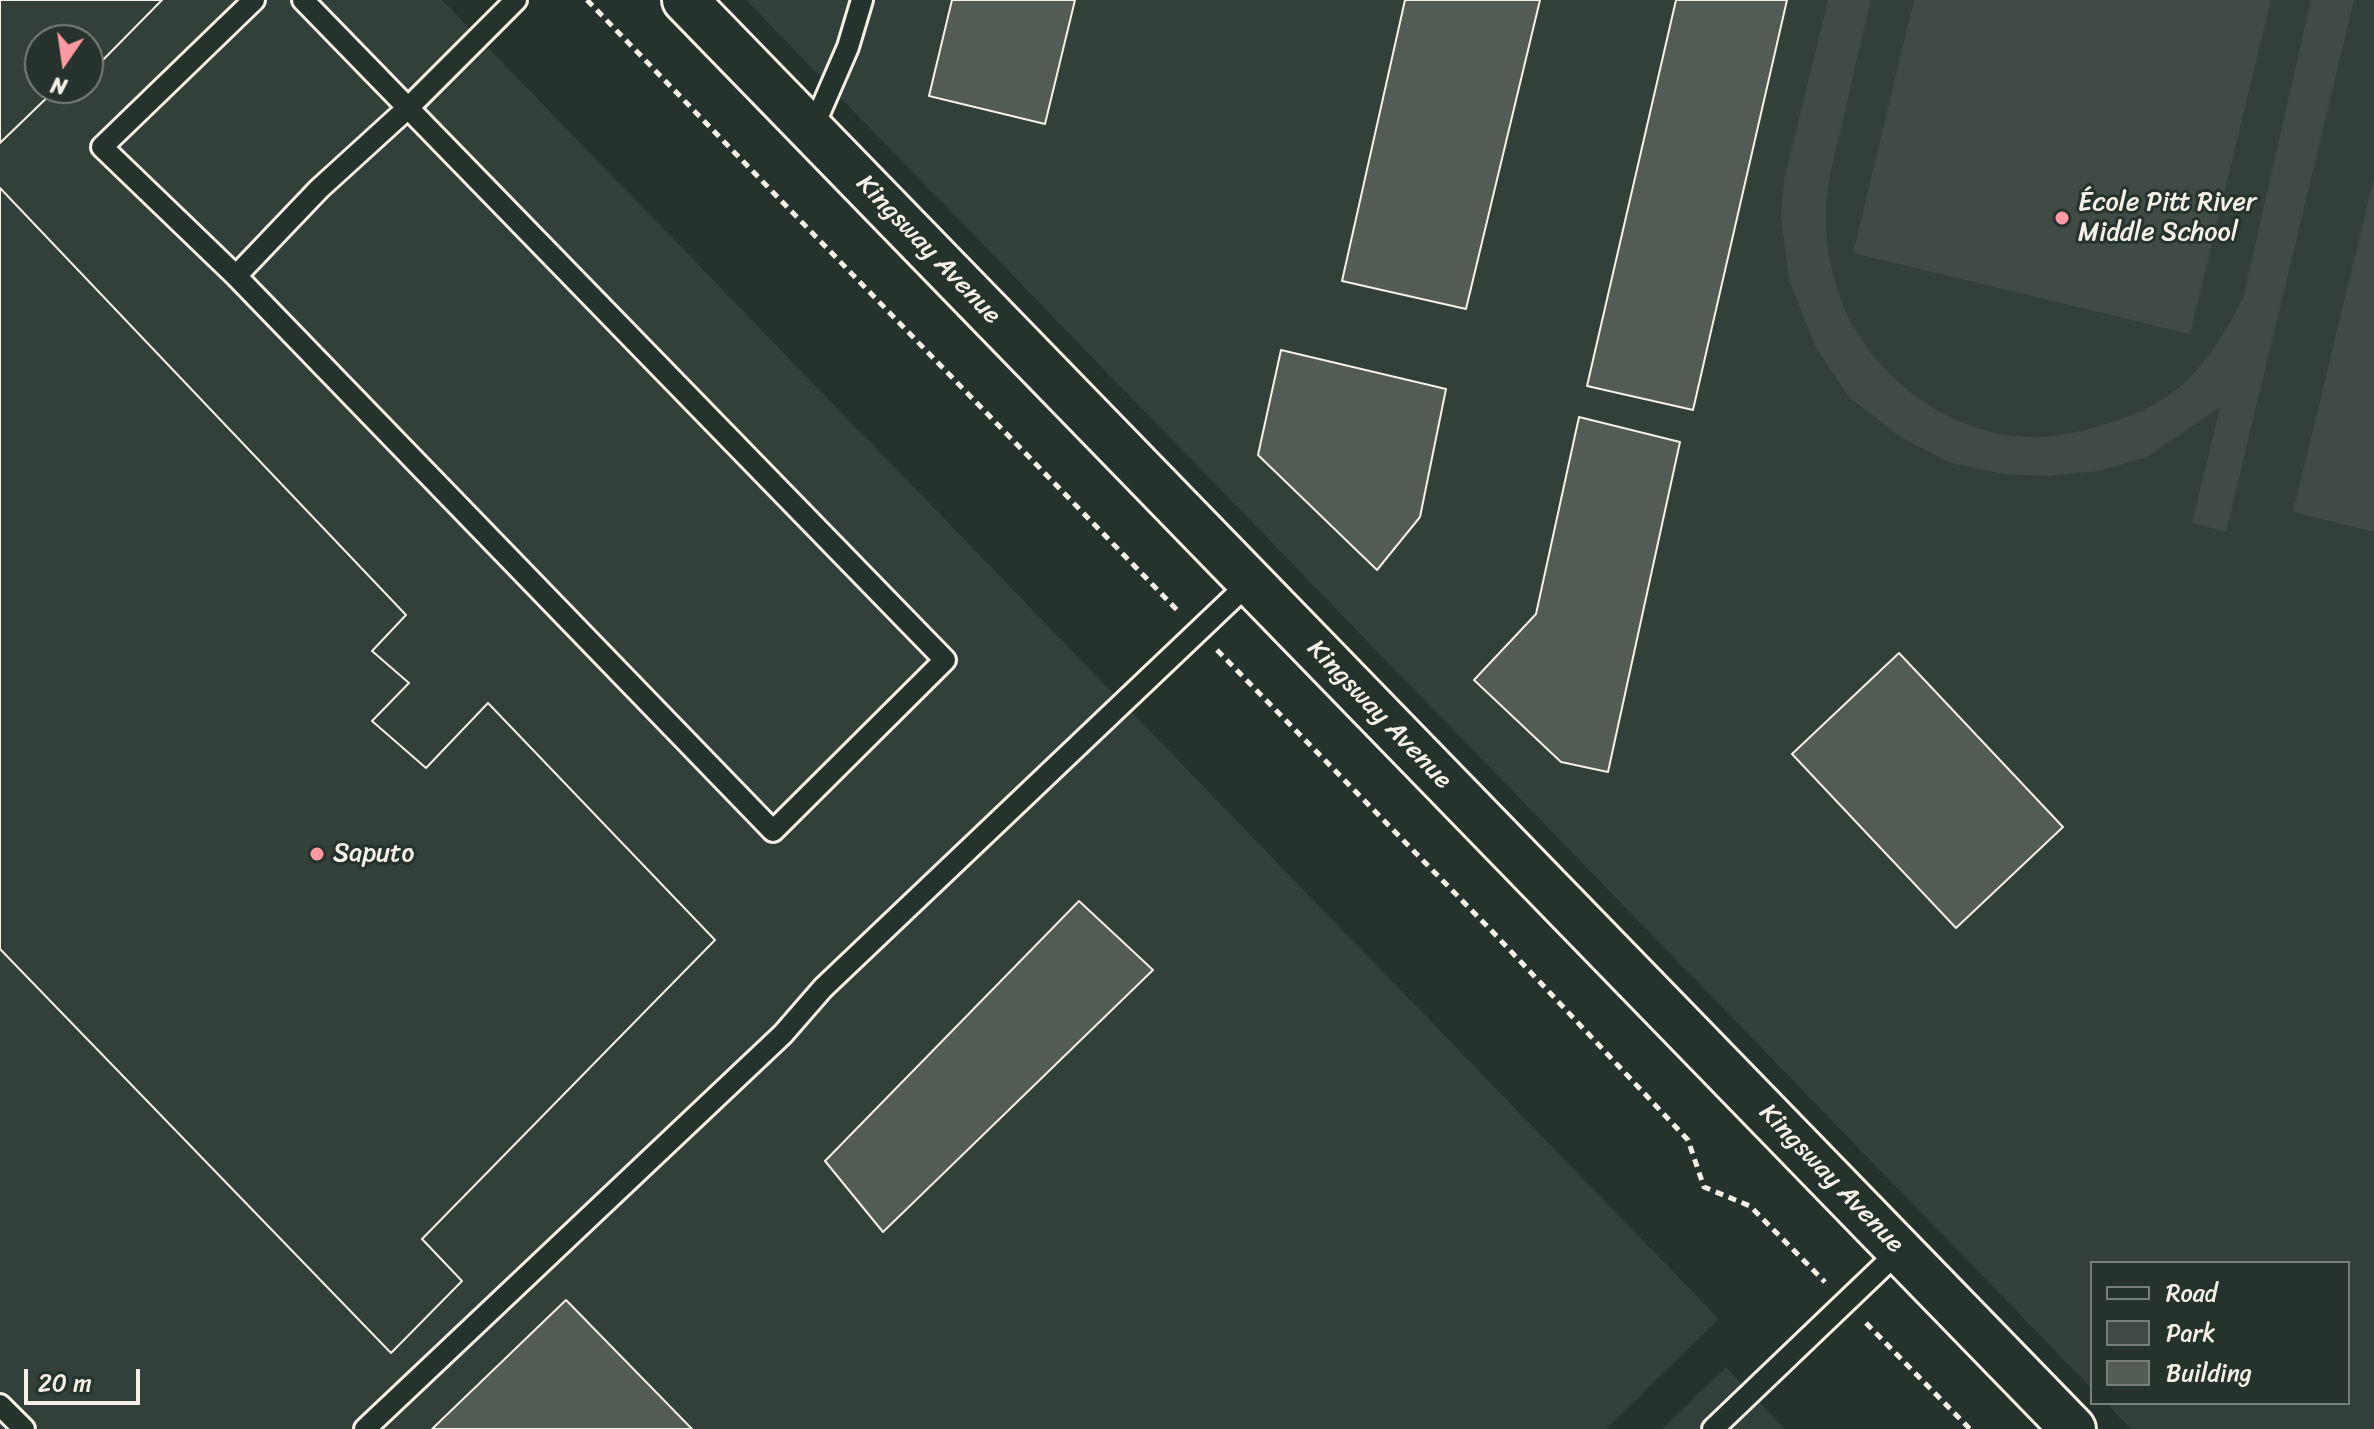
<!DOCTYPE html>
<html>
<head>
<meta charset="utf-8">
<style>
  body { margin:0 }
  #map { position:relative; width:2374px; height:1429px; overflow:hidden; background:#26332d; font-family:Sriracha,sans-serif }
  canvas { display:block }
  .legend { position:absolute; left:2090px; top:1261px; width:260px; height:144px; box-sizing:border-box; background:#26332d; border:2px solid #787f78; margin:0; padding:10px 14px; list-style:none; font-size:24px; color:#f4f1e8 }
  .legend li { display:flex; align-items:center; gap:16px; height:40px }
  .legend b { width:40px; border:2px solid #787f78 }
  .north { position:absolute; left:24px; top:24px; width:80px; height:80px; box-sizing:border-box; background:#26332d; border:2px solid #787f78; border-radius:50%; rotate:193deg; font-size:22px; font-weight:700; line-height:32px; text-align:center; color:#f4f1e8 }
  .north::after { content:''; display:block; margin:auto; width:28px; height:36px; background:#ff9aa2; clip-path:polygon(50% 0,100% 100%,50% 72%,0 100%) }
  .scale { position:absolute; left:24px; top:1369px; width:116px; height:36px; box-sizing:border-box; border:4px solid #f4f1e8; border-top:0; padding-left:10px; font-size:24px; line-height:28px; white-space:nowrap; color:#f4f1e8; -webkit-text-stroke:6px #26332d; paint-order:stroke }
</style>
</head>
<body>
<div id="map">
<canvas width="2374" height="1429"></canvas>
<ul class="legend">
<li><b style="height:10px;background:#26332d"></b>Road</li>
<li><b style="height:22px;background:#414b45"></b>Park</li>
<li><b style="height:22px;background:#525c55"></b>Building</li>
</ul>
<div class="north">N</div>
<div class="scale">20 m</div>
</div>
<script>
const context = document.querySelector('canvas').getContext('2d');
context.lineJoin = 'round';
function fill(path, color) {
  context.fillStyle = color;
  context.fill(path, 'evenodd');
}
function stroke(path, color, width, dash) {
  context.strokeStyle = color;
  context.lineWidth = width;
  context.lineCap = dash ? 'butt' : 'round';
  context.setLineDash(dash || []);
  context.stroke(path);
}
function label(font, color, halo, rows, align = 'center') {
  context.font = font + ' Sriracha,sans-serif';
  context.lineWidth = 6;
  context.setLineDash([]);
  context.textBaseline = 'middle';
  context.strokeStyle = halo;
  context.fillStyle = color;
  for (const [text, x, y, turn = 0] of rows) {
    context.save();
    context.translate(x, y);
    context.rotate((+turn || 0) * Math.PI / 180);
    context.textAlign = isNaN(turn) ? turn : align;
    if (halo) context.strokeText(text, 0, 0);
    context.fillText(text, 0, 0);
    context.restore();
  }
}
const built = new Path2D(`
  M0,0H442L1719,1319L1606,1429H0ZM40,40H88V88H40Z
  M746,0H2374V1429H2131L2106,1403H2348V1263H2092V1389Z
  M1726,1367L1785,1429H1662Z`);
const green = new Path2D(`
  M1828,0H1871C1862,37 1853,75 1845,112C1831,170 1817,213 1833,273C1837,287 1842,306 1849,319C1884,384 1952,434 2028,437C2052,438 2077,433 2099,426C2130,417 2162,404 2185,382C2211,358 2227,329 2243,298L2311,0H2354L2226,532L2192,523L2220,407L2147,457L2099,471L2048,476L2003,474L1951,463L1902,438L1849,397L1816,348L1789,280L1781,216L1784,180Z
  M1914,0H2271L2190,334L1853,253Z
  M2374,178V532L2293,512Z`);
const building = new Path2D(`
  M0,0H162L96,67L88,64V40H40V88H57L0,143Z
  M0,0H162L96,67L88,64V40H40V88H57L0,143Z
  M952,0H1075L1045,124L929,96Z
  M1405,0H1540L1466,309L1342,281Z
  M1676,0H1787L1693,410L1587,386Z
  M0,188L406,615L372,651L409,683L372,721L426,768L488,703L715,940L422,1239L462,1281L391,1353L0,949Z
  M0,188L406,615L372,651L409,683L372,721L426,768L488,703L715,940L422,1239L462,1281L391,1353L0,949Z
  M1281,350L1446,389L1420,517L1377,570L1258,455Z
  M1579,417L1680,442L1608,772L1561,762L1474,680L1536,614Z
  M1899,653L2063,827L1956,928L1792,754Z
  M1079,901L1153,970L883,1232L825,1161Z
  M566,1300L692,1429H432Z`);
const path = new Path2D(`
  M587,0L1179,612
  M1217,650L1490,929L1688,1140L1704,1187L1750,1206L1825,1282
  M1866,1323L1970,1429`);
const service = new Path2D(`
  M303,0L945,660L773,831L236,276L319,189L409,107L516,0
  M812,130L848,47L862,0
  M236,276L102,147L254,0
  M0,1405L24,1429
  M365,1429L783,1034L823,988L1250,582
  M1713,1429L1900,1250`);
const secondary = new Path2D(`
  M685,0L2073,1429`);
const markers = [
  [2062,218,8,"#ff9aa2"],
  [317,854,8,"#ff9aa2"]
];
const poiNames = [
  ["École Pitt River",2078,203],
  ["Middle School",2078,233],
  ["Saputo",333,854]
];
const streetNames = [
  ["Kingsway Avenue",928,250,46],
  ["Kingsway Avenue",1379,715,46],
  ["Kingsway Avenue",1831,1179,46]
];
fill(built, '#333f39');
fill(green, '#414b45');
fill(building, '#525c55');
stroke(building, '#f4f1e8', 2);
stroke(service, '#f4f1e8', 26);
stroke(secondary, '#f4f1e8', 50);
stroke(path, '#f4f1e8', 5, [8, 6]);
stroke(service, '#26332d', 20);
stroke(secondary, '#26332d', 44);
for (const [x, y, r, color] of markers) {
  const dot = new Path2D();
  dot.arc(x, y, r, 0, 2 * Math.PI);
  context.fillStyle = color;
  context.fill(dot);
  stroke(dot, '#26332d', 3);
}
label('26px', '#f4f1e8', '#26332d', poiNames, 'left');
label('26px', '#f4f1e8', '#26332d', streetNames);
</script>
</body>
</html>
